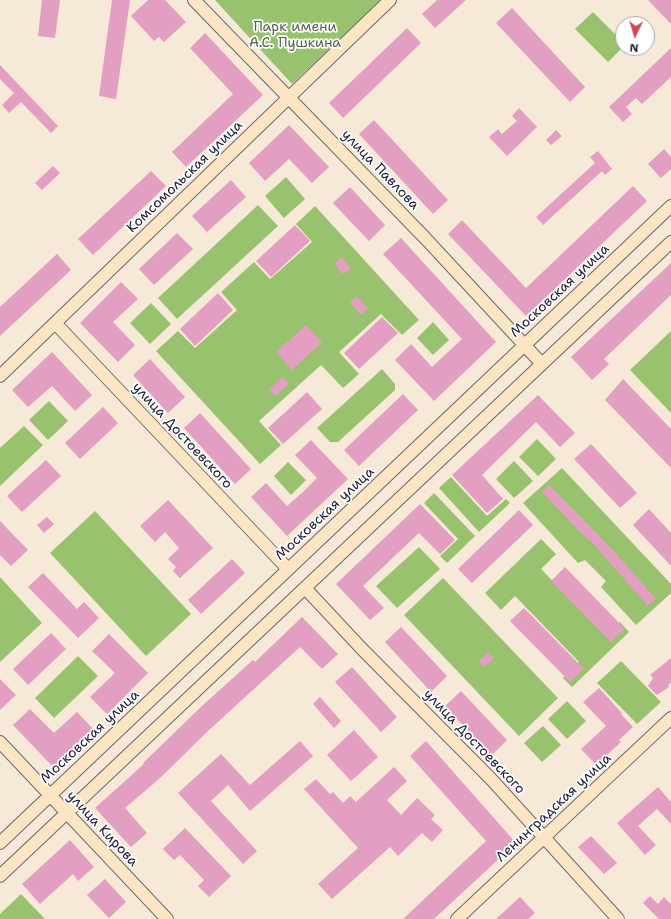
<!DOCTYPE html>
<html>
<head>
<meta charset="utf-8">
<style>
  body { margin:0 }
  #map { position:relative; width:671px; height:919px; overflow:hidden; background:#f7e9d7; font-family:"Shantell Sans",sans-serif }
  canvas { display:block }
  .north { position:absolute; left:615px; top:16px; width:40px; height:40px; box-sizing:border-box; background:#fff; border:1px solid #a7a7b1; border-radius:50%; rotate:184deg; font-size:11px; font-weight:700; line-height:16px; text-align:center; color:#22223b }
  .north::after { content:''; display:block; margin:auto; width:14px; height:18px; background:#d1495b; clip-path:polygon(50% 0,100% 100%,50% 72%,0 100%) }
</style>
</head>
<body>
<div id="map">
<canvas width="671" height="919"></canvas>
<div class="north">N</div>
</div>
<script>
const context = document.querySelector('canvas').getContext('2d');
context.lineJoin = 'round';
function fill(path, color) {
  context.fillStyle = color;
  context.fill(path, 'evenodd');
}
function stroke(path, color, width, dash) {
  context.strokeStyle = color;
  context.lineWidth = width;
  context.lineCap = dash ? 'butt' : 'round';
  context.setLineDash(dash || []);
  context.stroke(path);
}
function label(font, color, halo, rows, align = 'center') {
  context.font = font + ' "Shantell Sans",sans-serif';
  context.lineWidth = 3.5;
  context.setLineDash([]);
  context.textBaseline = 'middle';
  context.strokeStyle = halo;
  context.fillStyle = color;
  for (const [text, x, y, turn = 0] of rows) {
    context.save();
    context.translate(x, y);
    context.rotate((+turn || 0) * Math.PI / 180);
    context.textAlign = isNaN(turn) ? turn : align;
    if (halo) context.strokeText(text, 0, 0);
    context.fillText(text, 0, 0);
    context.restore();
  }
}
const green = new Path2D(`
  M215,0H381L292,84Z
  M593,12L623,42V47L608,62L575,29Z
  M286,177L305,199L284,218L265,196Z
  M258,205L278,226L177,319L158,298Z
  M315,206L419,320L402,335L381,314L339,352L359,374L343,388L321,365L259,421L281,445L260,464L156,351L178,331L195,348L237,310L221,292L254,262L270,279L312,242L296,224Z
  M151,303L171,324L150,344L130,323Z
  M433,322L449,340L433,355L417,338Z
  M671,331V413L630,370Z
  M382,369L395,384V390L338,442H330L317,428Z
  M49,401L68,421L48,440L29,420Z
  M24,426L43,445L0,486V448Z
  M537,439L556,459L538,476L519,457Z
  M514,461L533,481L514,498L496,479Z
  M288,462L306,480L291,495L274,476Z
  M562,468L671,584V593L636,625L601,587L606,581L585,560L578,563L523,503Z
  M451,477L487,516L506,499L510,503L479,532L439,488Z
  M434,493L475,536L447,563L440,556L458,539L424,503Z
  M95,511L191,614L146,656L50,553Z
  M541,539L556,554L541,569L606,636L620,622L629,632L572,687L563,678L579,662L515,596L501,610L485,593Z
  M419,547L440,569L397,608L376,586Z
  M0,577L42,623L0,662Z
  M443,578L558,698L519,736L404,615Z
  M78,656L98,676L54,718L35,698Z
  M621,661L661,702L637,724L597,683Z
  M567,701L586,721L567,739L548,719Z
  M543,726L561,745L542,762L524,743Z
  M21,894L45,919H0V914Z`);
const building = new Path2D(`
  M42,0H60L55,38L38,36Z
  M112,0H130L116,99L99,96Z
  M148,0H165L186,22L164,42L159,37L154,41L131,16Z
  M437,0H466L435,28L422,14Z
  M648,0H671V24Z
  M512,8L585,87L570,102L496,23Z
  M407,28L421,43L343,118L329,103Z
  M205,33L263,95L186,167L172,152L233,94L190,48Z
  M671,48V77L642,104L636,98L626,107L632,114L623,122L609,107Z
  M0,65L58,126L51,133L21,102L9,113L2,105L14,93L0,79Z
  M519,108L537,127L507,156L489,137L498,129L502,134L517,121L512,116Z
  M374,120L448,200L433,214L359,134Z
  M289,125L329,167L312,183L289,159L265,181L249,163Z
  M556,130L562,136L551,145L546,140Z
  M664,149L671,157V169L661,178L648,164Z
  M598,151L612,169L605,175L602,171L543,225L536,217L595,163L590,157Z
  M53,166L60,173L42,190L35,183Z
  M151,171L166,186L93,255L78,239Z
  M231,180L246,197L207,232L192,216Z
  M633,186L647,201L526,316L448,234L462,220L526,288Z
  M350,187L385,225L369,241L333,203Z
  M295,225L310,241L271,277L256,261Z
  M177,233L193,249L154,285L139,269Z
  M401,238L496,342L434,401L395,360L411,344L432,367L462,339L383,254Z
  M57,254L71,270L0,336V307Z
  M341,257L351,268L343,274L334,264Z
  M671,263V295L604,359L609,364L592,380L571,357Z
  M121,282L138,299L113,322L135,345L118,362L80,323Z
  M218,293L233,310L195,346L180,329Z
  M357,296L368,309L361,315L350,302Z
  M382,317L398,333L359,369L344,353Z
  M306,325L322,342L292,370L276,352Z
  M52,352L92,395L75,411L52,386L28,407L12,390Z
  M150,359L185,397L168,413L133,375Z
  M283,377L289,384L275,396L269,389Z
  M623,379L671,429V468L605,400Z
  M307,392L322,409L283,444L268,428Z
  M403,394L418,410L359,466L344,450Z
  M538,395L575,433L560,447L536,422L482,475L503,499L487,513L452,475Z
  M103,407L118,423L80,459L65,443Z
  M200,413L251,469L235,484L184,428Z
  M311,440L348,479L287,536L251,497L266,483L287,506L303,492L317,478L295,455Z
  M591,444L637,493L620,508L574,459Z
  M46,460L61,476L22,512L7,496Z
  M549,485L612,549L656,599L648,606L589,539L588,540L542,492Z
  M168,500L213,548L180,578L173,571L176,567L168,559L179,548L165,532L155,542L140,526Z
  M420,504L455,540L440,554L419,533L363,586L384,608L370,620L336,584Z
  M649,509L671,533V566L633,525Z
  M519,510L533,525L472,583L458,569Z
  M47,517L54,524L44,533L37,525Z
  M0,521L28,550L11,566L0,555Z
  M232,559L245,573L201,614L188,600Z
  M565,567L625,629L611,642L551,581Z
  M43,573L77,609L84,602L99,618L78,638L28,587Z
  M524,608L584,669L570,682L510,621Z
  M302,617L338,654L322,669L300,647L208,731L159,779L125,808L147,833L131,847L95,808L144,764L143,763L203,705L253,660L255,662Z
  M401,627L447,676L431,692L385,642Z
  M51,633L66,649L28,685L13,669Z
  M109,634L148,673L107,714L90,697L115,673L92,651Z
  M489,652L494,658L484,667L479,661Z
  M671,658V683L668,685L669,687L657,695L648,686L653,678L650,675Z
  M352,667L397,717L381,732L335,682Z
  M0,679L16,695L0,710Z
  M599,688L622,713L621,714L633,727L619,740L621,742L596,765L581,749L606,726L583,702Z
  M461,691L507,740L491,756L445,706Z
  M320,697L341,721L334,728L313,704Z
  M30,709L54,733L77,712L93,729L53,767L13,725Z
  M354,730L378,757L351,781L327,755Z
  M300,741L313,756L250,811L228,785L211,801L257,851L243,864L178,793L221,754L250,785Z
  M426,741L516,843L434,919H403L486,841L410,756Z
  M394,767L407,781L387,800L401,815L417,798L435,815L431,819L443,830L432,842L422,833L398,856L390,847L332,899L318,884L358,848L304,789L316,779L330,794L333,792L343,803L350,796L356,802Z
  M658,787L671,802V824L657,809L638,826L656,845L645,855L617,823Z
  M185,828L231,876L209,897L198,886L204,880L180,855L174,860L163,849Z
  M591,836L617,863L604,874L578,847Z
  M70,840L94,867L78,881L73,874L40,904L22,884Z
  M105,879L126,902L109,918L87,895Z
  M650,896L658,904L664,897L671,904V919H659L643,903Z
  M520,897L535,913L528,919H496Z`);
const secondary = new Path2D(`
  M194,0L426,239L542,364
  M55,323L288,569
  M0,376L390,0
  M305,588L361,648L492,780L618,919
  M0,742L167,919
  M0,843L671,206
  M0,876L671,242
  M457,919L671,718`);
const parkNames = [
  ["Парк имени",295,27],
  ["А.С. Пушкина",295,43]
];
const streetNames = [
  ["улица Павлова",380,170,46],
  ["Комсомольская улица",185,177,-44],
  ["Московская улица",560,291,-43],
  ["улица Достоевского",182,436,47],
  ["Московская улица",325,514,-43],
  ["Московская улица",90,737,-43],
  ["улица Достоевского",474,742,46],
  ["Ленинградская улица",554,808,-43],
  ["улица Кирова",102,829,47]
];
fill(green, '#99c26e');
fill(building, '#e29fc2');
stroke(secondary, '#6d6872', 14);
stroke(secondary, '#fbe6c3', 12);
label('14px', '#52624f', '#fff', parkNames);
label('14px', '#22223b', '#fff', streetNames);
</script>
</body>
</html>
